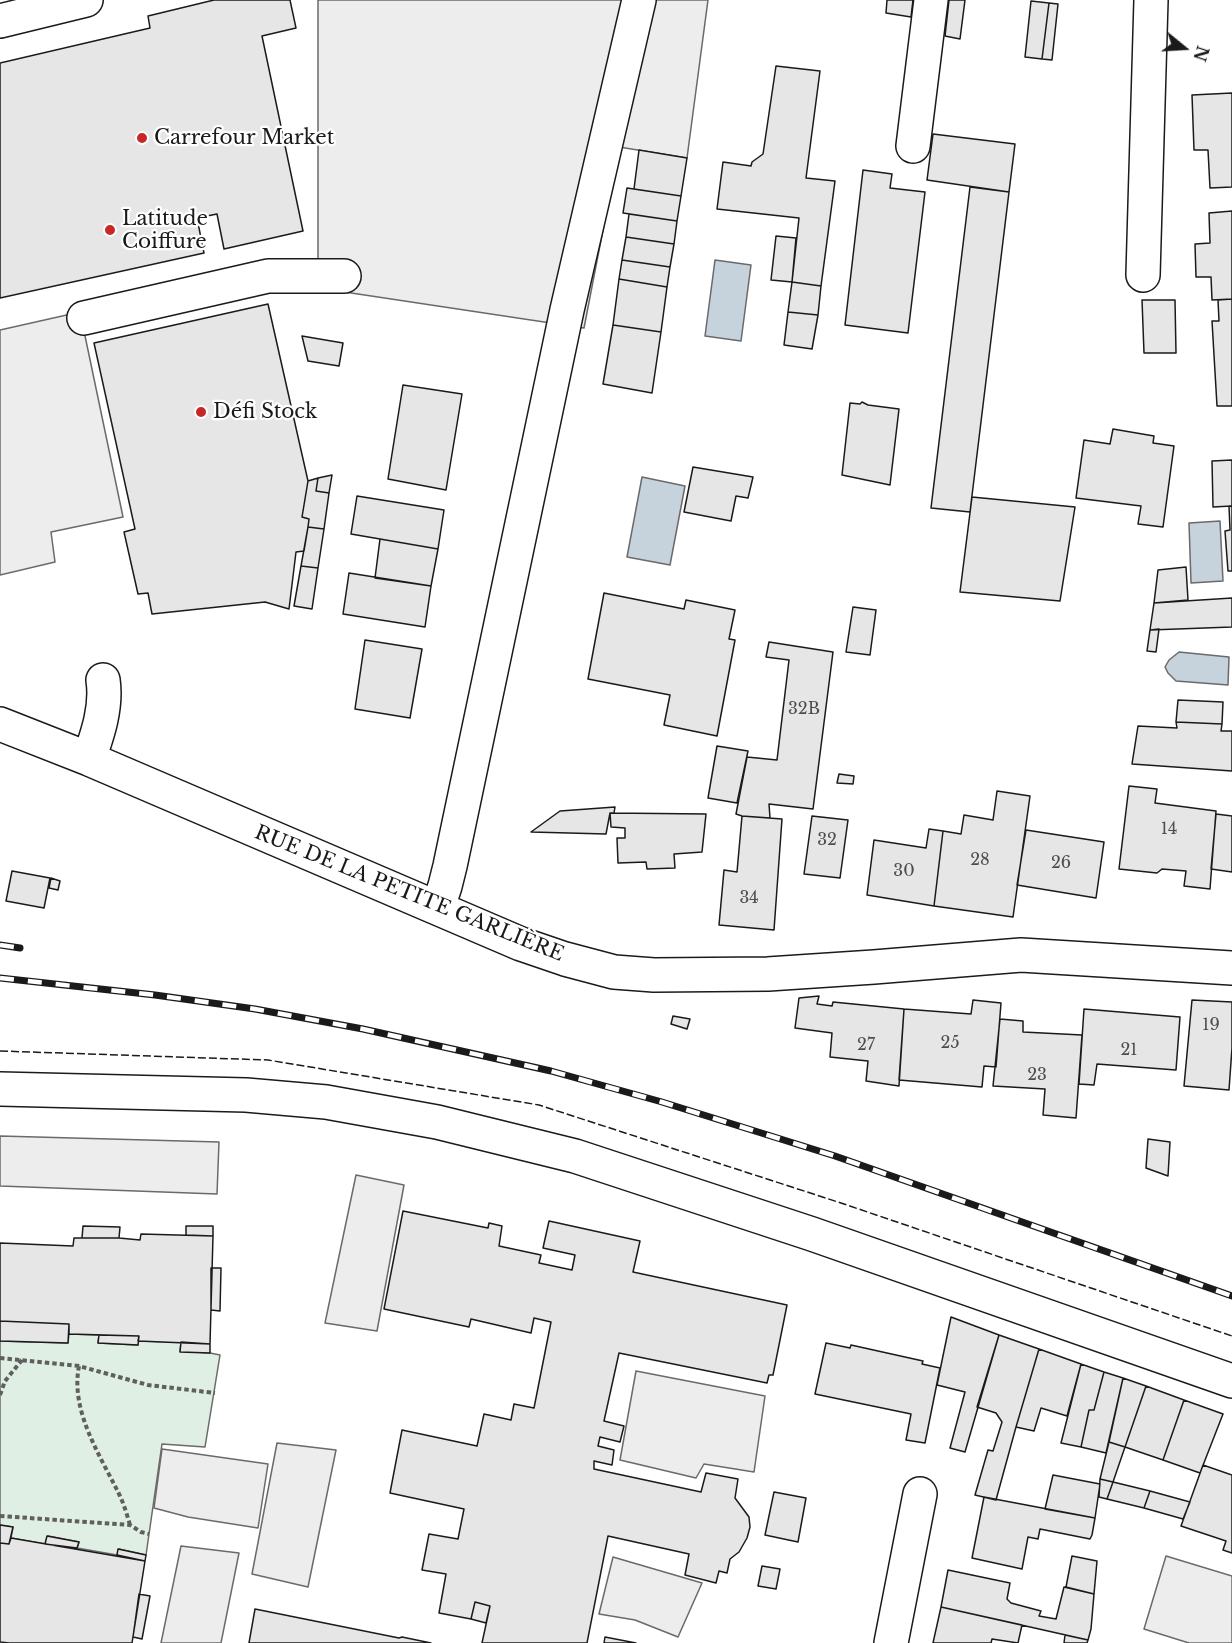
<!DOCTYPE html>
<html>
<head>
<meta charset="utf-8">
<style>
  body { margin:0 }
  #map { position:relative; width:1232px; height:1643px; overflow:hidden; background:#fff; font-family:"Libre Baskerville",serif }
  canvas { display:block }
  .north { position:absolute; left:1154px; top:18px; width:60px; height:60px; -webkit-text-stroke:4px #fff; paint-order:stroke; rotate:108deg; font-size:16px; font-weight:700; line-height:24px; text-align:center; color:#1a1a1a }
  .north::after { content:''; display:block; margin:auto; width:21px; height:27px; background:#1a1a1a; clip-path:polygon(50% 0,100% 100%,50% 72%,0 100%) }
</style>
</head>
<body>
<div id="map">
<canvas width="1232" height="1643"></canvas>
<div class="north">N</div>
</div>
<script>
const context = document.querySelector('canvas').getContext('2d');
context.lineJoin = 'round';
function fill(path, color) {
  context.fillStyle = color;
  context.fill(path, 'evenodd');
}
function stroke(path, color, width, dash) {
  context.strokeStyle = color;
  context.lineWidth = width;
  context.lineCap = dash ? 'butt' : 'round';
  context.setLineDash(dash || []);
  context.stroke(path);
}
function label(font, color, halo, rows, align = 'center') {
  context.font = font + ' "Libre Baskerville",serif';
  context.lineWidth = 4.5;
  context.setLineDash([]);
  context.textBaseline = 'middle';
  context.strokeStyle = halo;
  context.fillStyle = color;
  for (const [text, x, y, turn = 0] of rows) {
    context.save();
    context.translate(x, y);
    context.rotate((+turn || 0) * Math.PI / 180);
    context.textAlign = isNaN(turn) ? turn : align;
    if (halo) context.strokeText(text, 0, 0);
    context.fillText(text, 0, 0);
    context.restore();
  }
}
const green = new Path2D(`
  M69,1334L99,1335L98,1343L138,1345V1341L181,1342L180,1351L210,1353L220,1355L205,1447L162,1444L146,1555L119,1549L117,1555L77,1548L79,1542L48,1536L45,1544L11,1538L13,1527L0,1525V1341L68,1343Z`);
const parking = new Path2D(`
  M318,0H708L687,158L619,147L584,328L318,288Z
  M80,312L123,517L51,532L55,562L0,575V330Z
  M0,1136L219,1142L217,1194L0,1186Z
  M356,1175L404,1185L377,1331L325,1323Z
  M636,1371L765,1396L754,1472L704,1464L696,1478L620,1460Z
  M277,1443L336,1450L308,1587L252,1574Z
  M162,1449L268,1464L258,1528L188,1517L154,1508Z
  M181,1546L239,1553L221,1643H161Z
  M1166,1556L1232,1576V1643H1189L1144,1629Z
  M613,1557L702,1583L678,1637L635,1620L599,1614Z`);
const water = new Path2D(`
  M715,260L751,265L741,341L705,336Z
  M642,477L685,486L670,565L627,557Z
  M1220,521L1223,581L1191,583L1189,523Z
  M1179,652L1229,657L1228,685L1176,681L1168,673L1165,667L1169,660Z`);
const building = new Path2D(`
  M214,0H290L296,28L262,36L303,231L224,249L217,214L197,218L204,253L0,298V63L150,28L148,16Z
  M887,0H913L911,17L886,13Z
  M949,0H965L960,39L945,36Z
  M1031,1L1049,3L1042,59L1025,57Z
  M1049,3L1058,4L1052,60L1042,59Z
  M776,66L820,71L806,178L835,181L821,286L792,282L799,218L717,209L723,162L751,166L752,162L763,154Z
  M1232,93V187L1210,188L1208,150H1194L1192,95Z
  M933,134L1015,144L1009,192L927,180Z
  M639,150L687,158L681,196L634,189Z
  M863,170L892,174L890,188L925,192L908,333L845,325Z
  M970,187L1009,192L970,512L931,508Z
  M627,188L681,196L677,221L623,213Z
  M1232,211V299L1212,300L1211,277H1196L1195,244L1210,243L1209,213Z
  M629,214L677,221L674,244L626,237Z
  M776,236L796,238L792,282L771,280Z
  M626,237L674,244L670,267L622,260Z
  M622,260L670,267L667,287L619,279Z
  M619,279L667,287L661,332L613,325Z
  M792,282L821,286L818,315L788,312Z
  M1232,299V406H1217L1212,321H1219L1218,300Z
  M1142,300H1175L1176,353H1144Z
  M268,304L308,481L302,517L309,519L308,527L304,551L296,552L289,609L265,602L152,614L148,593L138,594L124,532L135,529L94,343Z
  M788,312L818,315L812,349L784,345Z
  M613,325L661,332L652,393L603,384Z
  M302,336L343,343L339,366L308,361Z
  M403,385L462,394L446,490L388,479Z
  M862,402L868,405L899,409L890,485L842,475L850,403L860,404Z
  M1113,429L1154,436L1153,443L1174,446L1163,527L1138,524L1141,506L1076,498L1084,440L1110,444Z
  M1232,460V506L1213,507L1212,461Z
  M693,467L753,477L748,498L736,496L731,521L684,512Z
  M332,475L329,493L316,491L318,478Z
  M318,478L316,491L329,493L324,529L308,527L309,519L302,517L308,481Z
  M357,496L444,510L438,549L351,534Z
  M972,497L1075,507L1060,601L960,592Z
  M1229,506H1232V571H1228L1225,531L1230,530Z
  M308,527L324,529L318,568L301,566Z
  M380,539L438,549L431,586L375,578Z
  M301,566L318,568L312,609L294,606Z
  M1186,567L1188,600L1154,603L1158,570Z
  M349,573L431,586L425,627L343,614Z
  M604,593L684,609L686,600L735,610L729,639L735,640L717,736L664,725L670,695L588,679Z
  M1232,598V627L1150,630L1154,603Z
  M853,607L876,610L870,655L846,652Z
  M1159,629L1156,652L1147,651L1150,630Z
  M365,640L422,649L410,718L355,709Z
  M769,642L833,652L813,809L769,804L770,818L742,816L736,814L747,757L777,760L789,660L766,657Z
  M1178,700L1223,702L1222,724L1176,722Z
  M1176,722L1222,724L1221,731H1232V771L1132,764L1138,726L1177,728Z
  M717,746L748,751L737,803L708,798Z
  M839,774L854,776L853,784L837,783Z
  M1129,786L1157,789L1155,803L1216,811L1210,889L1184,886L1186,871L1162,869L1157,873L1119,869Z
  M997,791L1030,796L1013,917L934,906L943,831L961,834L964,815L993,820Z
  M615,807L614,813H610L606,834L531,832L560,811Z
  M610,813L706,814L702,852L674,854L675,868L647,869L646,862L618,863L617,838H625V828L611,827Z
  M1216,814L1232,816V872L1211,869Z
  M742,816L782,819L774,930L719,925L724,870L737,872Z
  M812,816L848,820L840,878L804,874Z
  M929,829L943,831L934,906L867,895L874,840L926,848Z
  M1026,830L1104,842L1096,898L1017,885Z
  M12,871L50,878L44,908L6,901Z
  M51,878L60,881L58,890L49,888Z
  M819,996L817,1004L832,1006L833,1002L904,1009L899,1086L866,1081L868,1061L830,1057L832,1033L795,1028L799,998Z
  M973,1000L1001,1003L996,1067L984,1066L982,1087L899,1080L904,1009L971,1014Z
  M1192,1000L1232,1002V1048L1229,1090L1184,1086Z
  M1084,1009L1180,1017L1176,1070L1097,1064L1094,1085L1079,1084Z
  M673,1016L690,1019L687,1029L671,1024Z
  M1000,1019L1023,1021V1032L1082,1035L1076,1118L1043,1115L1045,1089L993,1086Z
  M1148,1139L1170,1142L1168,1176L1146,1168Z
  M403,1211L488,1228L489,1223L502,1226L499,1246L541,1255L539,1263L572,1270L575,1255L543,1248L549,1221L640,1241L633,1272L787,1305L773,1375H769L767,1383L619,1353L604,1421L624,1426L620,1442L600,1437L598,1446L614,1450L612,1465L594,1461V1469L701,1492L706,1473L738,1479L735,1498L749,1517L750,1527L747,1538L739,1552L730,1559L727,1573L719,1571L716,1583L685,1575L689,1554L608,1536L587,1643H482L490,1606L475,1602L471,1619L439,1613L446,1574L422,1570L429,1534L458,1539L464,1509L390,1493L402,1430L477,1446L484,1414L511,1420L514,1404L534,1408L551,1322L534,1318L531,1333L471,1319L469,1327L384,1309Z
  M83,1226L120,1227L119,1238H82Z
  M186,1226H213V1236L186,1235Z
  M141,1234L213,1236L210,1344L138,1341L139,1336L69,1334V1324L0,1321V1243L73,1246L74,1238H119L140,1240Z
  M211,1268H221L220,1311L211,1310Z
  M951,1317L999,1335L965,1452L950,1448L965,1392L937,1385Z
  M0,1321L69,1324L68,1343L0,1341Z
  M99,1335L139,1336L138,1345L98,1343Z
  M999,1335L1039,1349L1016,1427L996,1500L975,1495L988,1450L993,1451L1002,1422L996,1413L977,1407Z
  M181,1342L210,1344V1353L180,1352Z
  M826,1343L850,1348L851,1345L923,1361L922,1364L940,1368L925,1443L906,1440L911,1414L815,1394Z
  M1039,1349L1081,1364L1067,1416L1041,1408L1034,1431L1016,1427Z
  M1081,1364L1104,1372L1094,1410H1089L1081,1447L1061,1443Z
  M1104,1372L1123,1378L1106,1453L1081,1447L1089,1410H1094Z
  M1123,1378L1146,1386L1125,1447L1109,1442Z
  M1146,1386L1184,1400L1163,1460L1125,1447Z
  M1184,1400L1223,1414L1200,1473L1163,1460Z
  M1109,1442L1125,1447L1113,1482L1100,1479Z
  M1203,1465L1232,1475V1553L1223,1550L1226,1541L1181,1526Z
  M1053,1475L1100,1484L1095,1518L1045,1509Z
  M1100,1479L1113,1482L1107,1499L1099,1497Z
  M1113,1482L1150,1491L1144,1508L1107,1499Z
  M1150,1491L1190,1502L1183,1519L1144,1508Z
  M774,1492L806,1498L798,1542L765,1535Z
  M984,1497L1095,1518L1092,1535L1090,1539L1040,1529L1038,1539L1028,1537L1022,1569L972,1558Z
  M0,1525L13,1527L9,1544L0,1543Z
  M47,1536L79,1542L77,1548L45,1544Z
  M11,1538L145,1561L132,1643H9L0,1642V1543L9,1544Z
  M118,1549L146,1555L145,1561L117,1555Z
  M1072,1556L1097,1561L1094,1594L1066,1587Z
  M762,1566L780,1569L776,1589L758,1586Z
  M948,1570L1010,1583L1007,1599L1011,1603L1041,1611L1039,1616L1056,1619L1064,1587L1094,1594L1091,1629L1088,1640L941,1607Z
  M139,1594L150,1596L142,1639L133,1637Z
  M475,1602L490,1606L486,1623L471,1619Z
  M941,1607L1022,1625L1018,1643L992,1639L991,1643H933Z
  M255,1609L399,1638L402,1637L431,1643H249Z
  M1065,1635L1088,1640L1087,1643H1064Z
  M605,1637L636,1643H604Z`);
const path = new Path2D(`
  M0,1358L79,1366L148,1385L215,1393
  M79,1366C70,1411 100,1455 119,1494C124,1504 127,1515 130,1525
  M0,1395L5,1381L22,1360
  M0,1516L130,1525L141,1532L149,1534`);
const minor = new Path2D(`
  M0,21L86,0
  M913,146L931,0
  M1143,275L1151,0
  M84,318L268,276H344
  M0,724L89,759L521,944L565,959L614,972L654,975L768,974L874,967L1021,955L1232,968
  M89,759C98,733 107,707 103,680
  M438,907L445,886L450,866L567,310L639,0
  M0,1089L246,1095L326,1102L437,1122L575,1156L812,1234L1232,1381
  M891,1643L920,1494`);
const rail = new Path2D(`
  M0,945L20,948
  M0,978L155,995L255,1009L363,1029L551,1071L662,1102L835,1156L1232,1296`);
const fence = new Path2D(`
  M0,1051L268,1060L539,1105L841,1203L1232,1336`);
const markers = [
  [142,138,6,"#c62828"],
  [110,230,6,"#c62828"],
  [201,412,6,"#c62828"]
];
const numberNames = [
  ["32B",804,709],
  ["14",1169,829],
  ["32",827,840],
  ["28",980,860],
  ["26",1061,863],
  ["30",904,871],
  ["34",749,898],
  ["19",1211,1025],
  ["25",950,1043],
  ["27",866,1045],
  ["21",1129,1050],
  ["23",1037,1075]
];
const poiNames = [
  ["Carrefour Market",154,138],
  ["Latitude",122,219],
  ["Coiffure",122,242],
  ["Défi Stock",213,412]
];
const streetNames = [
  ["RUE DE LA PETITE GARLIÈRE",409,894,22]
];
fill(green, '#e0efe3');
stroke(green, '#6a6a6a', 1.5);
fill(parking, '#ededed');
stroke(parking, '#6a6a6a', 1.5);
fill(water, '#c6d2dc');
stroke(water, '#6a6a6a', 1.5);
fill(building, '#e6e6e6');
stroke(building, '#1a1a1a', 1.5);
stroke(minor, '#1a1a1a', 36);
stroke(path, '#5f5f5f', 4, [4.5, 3]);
stroke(minor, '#fff', 33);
stroke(rail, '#1a1a1a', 7);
stroke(rail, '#fff', 4.5, [14]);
stroke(fence, '#1a1a1a', 1.5, [8, 3]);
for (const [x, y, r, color] of markers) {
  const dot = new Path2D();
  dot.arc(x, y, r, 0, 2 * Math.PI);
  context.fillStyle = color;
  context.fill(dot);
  stroke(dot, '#fff', 2);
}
label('16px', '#4d4d4d', null, numberNames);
label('20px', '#1a1a1a', '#fff', poiNames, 'left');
label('20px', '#1a1a1a', '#fff', streetNames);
</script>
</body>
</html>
